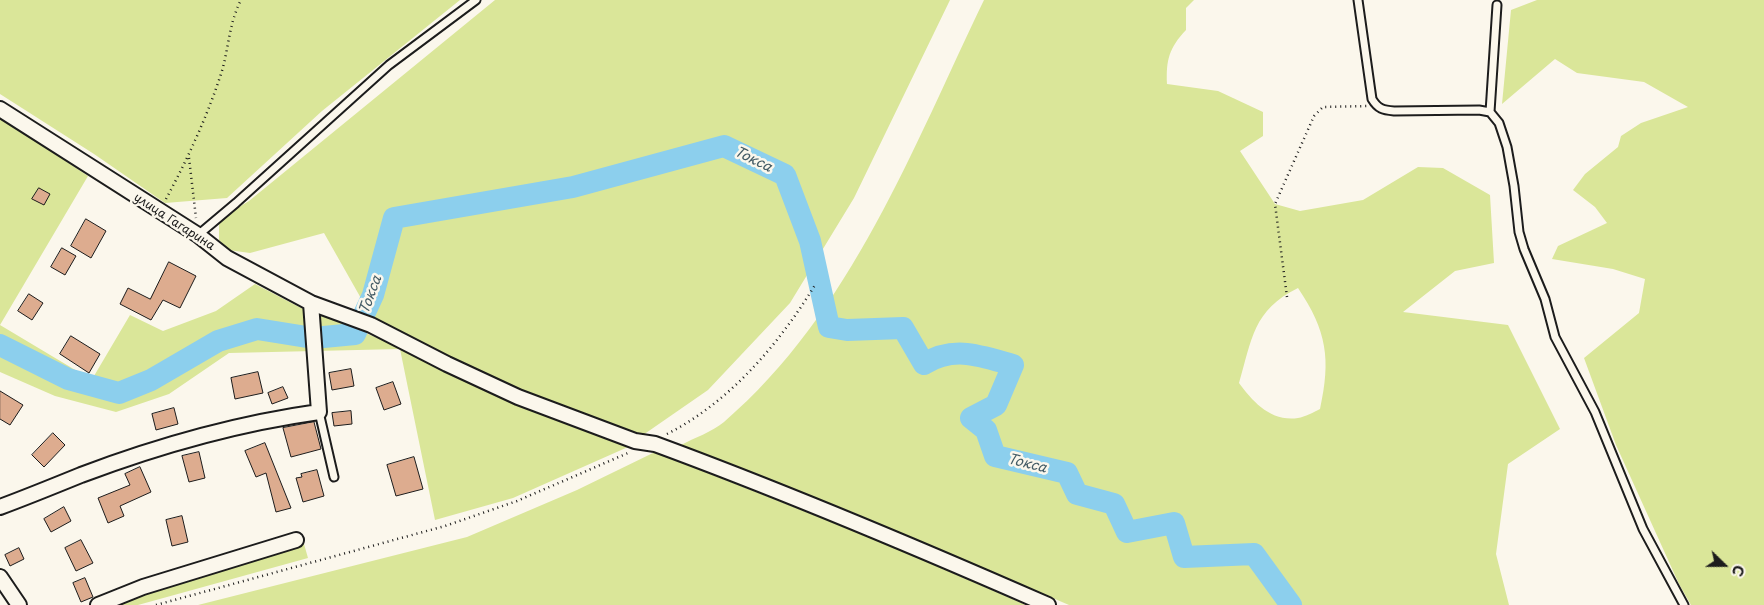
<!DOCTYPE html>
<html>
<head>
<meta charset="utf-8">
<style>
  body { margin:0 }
  #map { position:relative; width:1764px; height:605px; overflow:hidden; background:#fbf7ec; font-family:"Playpen Sans",sans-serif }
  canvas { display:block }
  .north { position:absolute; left:1699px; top:540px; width:50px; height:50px; -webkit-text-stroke:4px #fbf7ec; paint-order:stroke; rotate:112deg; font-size:14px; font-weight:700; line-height:20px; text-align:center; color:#1c1c1c }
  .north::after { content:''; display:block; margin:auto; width:18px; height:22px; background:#1c1c1c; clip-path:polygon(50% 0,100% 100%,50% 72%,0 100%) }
</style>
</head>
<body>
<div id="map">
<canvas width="1764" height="605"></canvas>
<div class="north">С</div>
</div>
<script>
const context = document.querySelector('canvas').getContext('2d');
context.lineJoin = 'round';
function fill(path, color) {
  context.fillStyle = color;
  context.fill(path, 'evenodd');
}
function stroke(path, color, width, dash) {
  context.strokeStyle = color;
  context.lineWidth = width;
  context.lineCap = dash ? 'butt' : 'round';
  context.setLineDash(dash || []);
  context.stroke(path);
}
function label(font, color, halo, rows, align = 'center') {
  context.font = font + ' "Playpen Sans",sans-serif';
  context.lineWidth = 5;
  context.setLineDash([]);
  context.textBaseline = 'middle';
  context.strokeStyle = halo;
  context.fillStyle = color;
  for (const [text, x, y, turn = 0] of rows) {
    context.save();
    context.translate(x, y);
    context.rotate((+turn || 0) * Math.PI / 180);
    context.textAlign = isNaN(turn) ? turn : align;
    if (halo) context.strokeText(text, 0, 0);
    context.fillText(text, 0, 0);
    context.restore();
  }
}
const green = new Path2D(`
  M0,0H460L322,111L227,198L165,203L94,154L0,94Z
  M495,0H950L854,198L790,303L708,390L643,435L522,390L375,323L324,233L250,253L228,250L219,240V223L234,210L249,201Z
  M984,0H1194L1186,8V30C1169,48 1166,60 1167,84L1218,91L1263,112V136L1240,151L1275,204L1300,211L1363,200L1418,167L1443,168L1490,195L1494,263L1455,271L1403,312L1508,325L1560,429L1508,464L1496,554L1509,605H1069L852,512L681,445C694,438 712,432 724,422C851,313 913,147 984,0ZM1298,288C1327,331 1331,359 1320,409C1314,412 1305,417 1298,418C1271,422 1253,402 1239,383C1252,339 1253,310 1298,288Z
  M1537,0H1764V605H1691L1679,584L1616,445L1584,358L1639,313L1645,279L1613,269L1552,259L1558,246L1607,223L1595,207L1573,190L1585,174L1618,147L1621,136L1641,123L1688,107L1644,82L1577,73L1555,59L1502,104L1511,10Z
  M0,117L88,176L0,325L87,377L94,376L130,315L163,331L216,311L255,284L303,309L328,317L389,343L514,404L628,447L513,498L435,520L400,349L229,353L169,394L116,412L55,396L0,372Z
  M655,452L877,540L1026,605H198L467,537L577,490Z
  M304,544L308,558L138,605H109Z`);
const river = new Path2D(`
  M0,345L68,379L119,393L151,380L218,341L257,329L313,338L355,334L373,295L394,218L573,187L724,146L785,175L810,241L829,327L847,330L903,328L924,364C954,345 981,356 1013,365L996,405L971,418L986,430L995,456L1067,473L1077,494L1114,504L1127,532L1174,523L1184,557L1254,554L1291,605`);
const building = new Path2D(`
  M39,188L50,194L44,205L32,199Z
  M86,219L106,231L91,258L71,246Z
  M62,248L76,256L65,275L51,267Z
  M169,262L196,276L180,308L163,300L151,320L120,304L128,288L150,299Z
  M29,294L43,303L32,320L18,311Z
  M71,336L100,354L89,373L60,354Z
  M351,369L354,386L332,390L329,373Z
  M258,372L263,393L235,399L231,378Z
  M393,382L401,404L384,410L376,388Z
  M283,387L288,398L272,404L268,393Z
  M0,391L23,405L10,425L0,419Z
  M174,408L178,424L156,430L152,414Z
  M351,411L352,424L334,426L332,413Z
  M314,422L321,449L291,457L283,428Z
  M53,433L65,445L44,467L32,455Z
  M265,443L291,508L276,512L266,473L256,477L245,451Z
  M199,452L205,478L189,482L182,456Z
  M414,457L423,489L396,496L387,465Z
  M140,467L151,492L120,506L124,516L108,523L98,498L130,485L125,474Z
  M317,470L324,496L303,502L296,478L302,477L301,474Z
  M64,507L71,521L51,532L44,519Z
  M182,516L188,542L172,546L166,520Z
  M81,540L93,563L76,571L65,548Z
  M19,548L24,559L10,566L5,555Z
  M85,578L93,597L81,602L73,583Z`);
const path = new Path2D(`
  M189,158L196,218
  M166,199C187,160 206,119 220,77C229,51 228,25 241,0
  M1287,297L1275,204L1314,116L1323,107L1367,106
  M667,434C730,402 779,344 815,285
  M156,605L445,526L517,501L628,453`);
const lane = new Path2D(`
  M1358,0L1372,99C1378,109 1383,110 1394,111L1479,110L1490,112L1499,123L1507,147L1514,186L1519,232L1524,249L1545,299L1555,337L1595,412L1643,529L1684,605
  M1490,112L1497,5
  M198,235L236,203L389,65L476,0
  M319,412L334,477`);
const street = new Path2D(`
  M0,109L198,235L227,258L311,303L371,325L447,364L518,397L635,441L655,444C788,493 918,548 1048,605
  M0,507C27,497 54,486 81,475C155,447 240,423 319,412L311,303
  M0,577L19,605
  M98,605L143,587L296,540`);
const streetNames = [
  ["улица Гагарина",174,222,33]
];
const waterNames = [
  ["Токса",753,160,26],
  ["Токса",371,295,-70],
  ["Токса",1027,464,14]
];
fill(green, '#dae699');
stroke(river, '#8ccfed', 22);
fill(building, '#ddac8f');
stroke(building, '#1c1c1c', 1);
stroke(lane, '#1c1c1c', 11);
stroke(street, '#1c1c1c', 18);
stroke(path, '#1c1c1c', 2.5, [1, 4]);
stroke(lane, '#fbf7ec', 7);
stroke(street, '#fbf7ec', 14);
label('12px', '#1c1c1c', '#fbf7ec', streetNames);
label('italic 14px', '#435b65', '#fbf7ec', waterNames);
</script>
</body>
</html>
